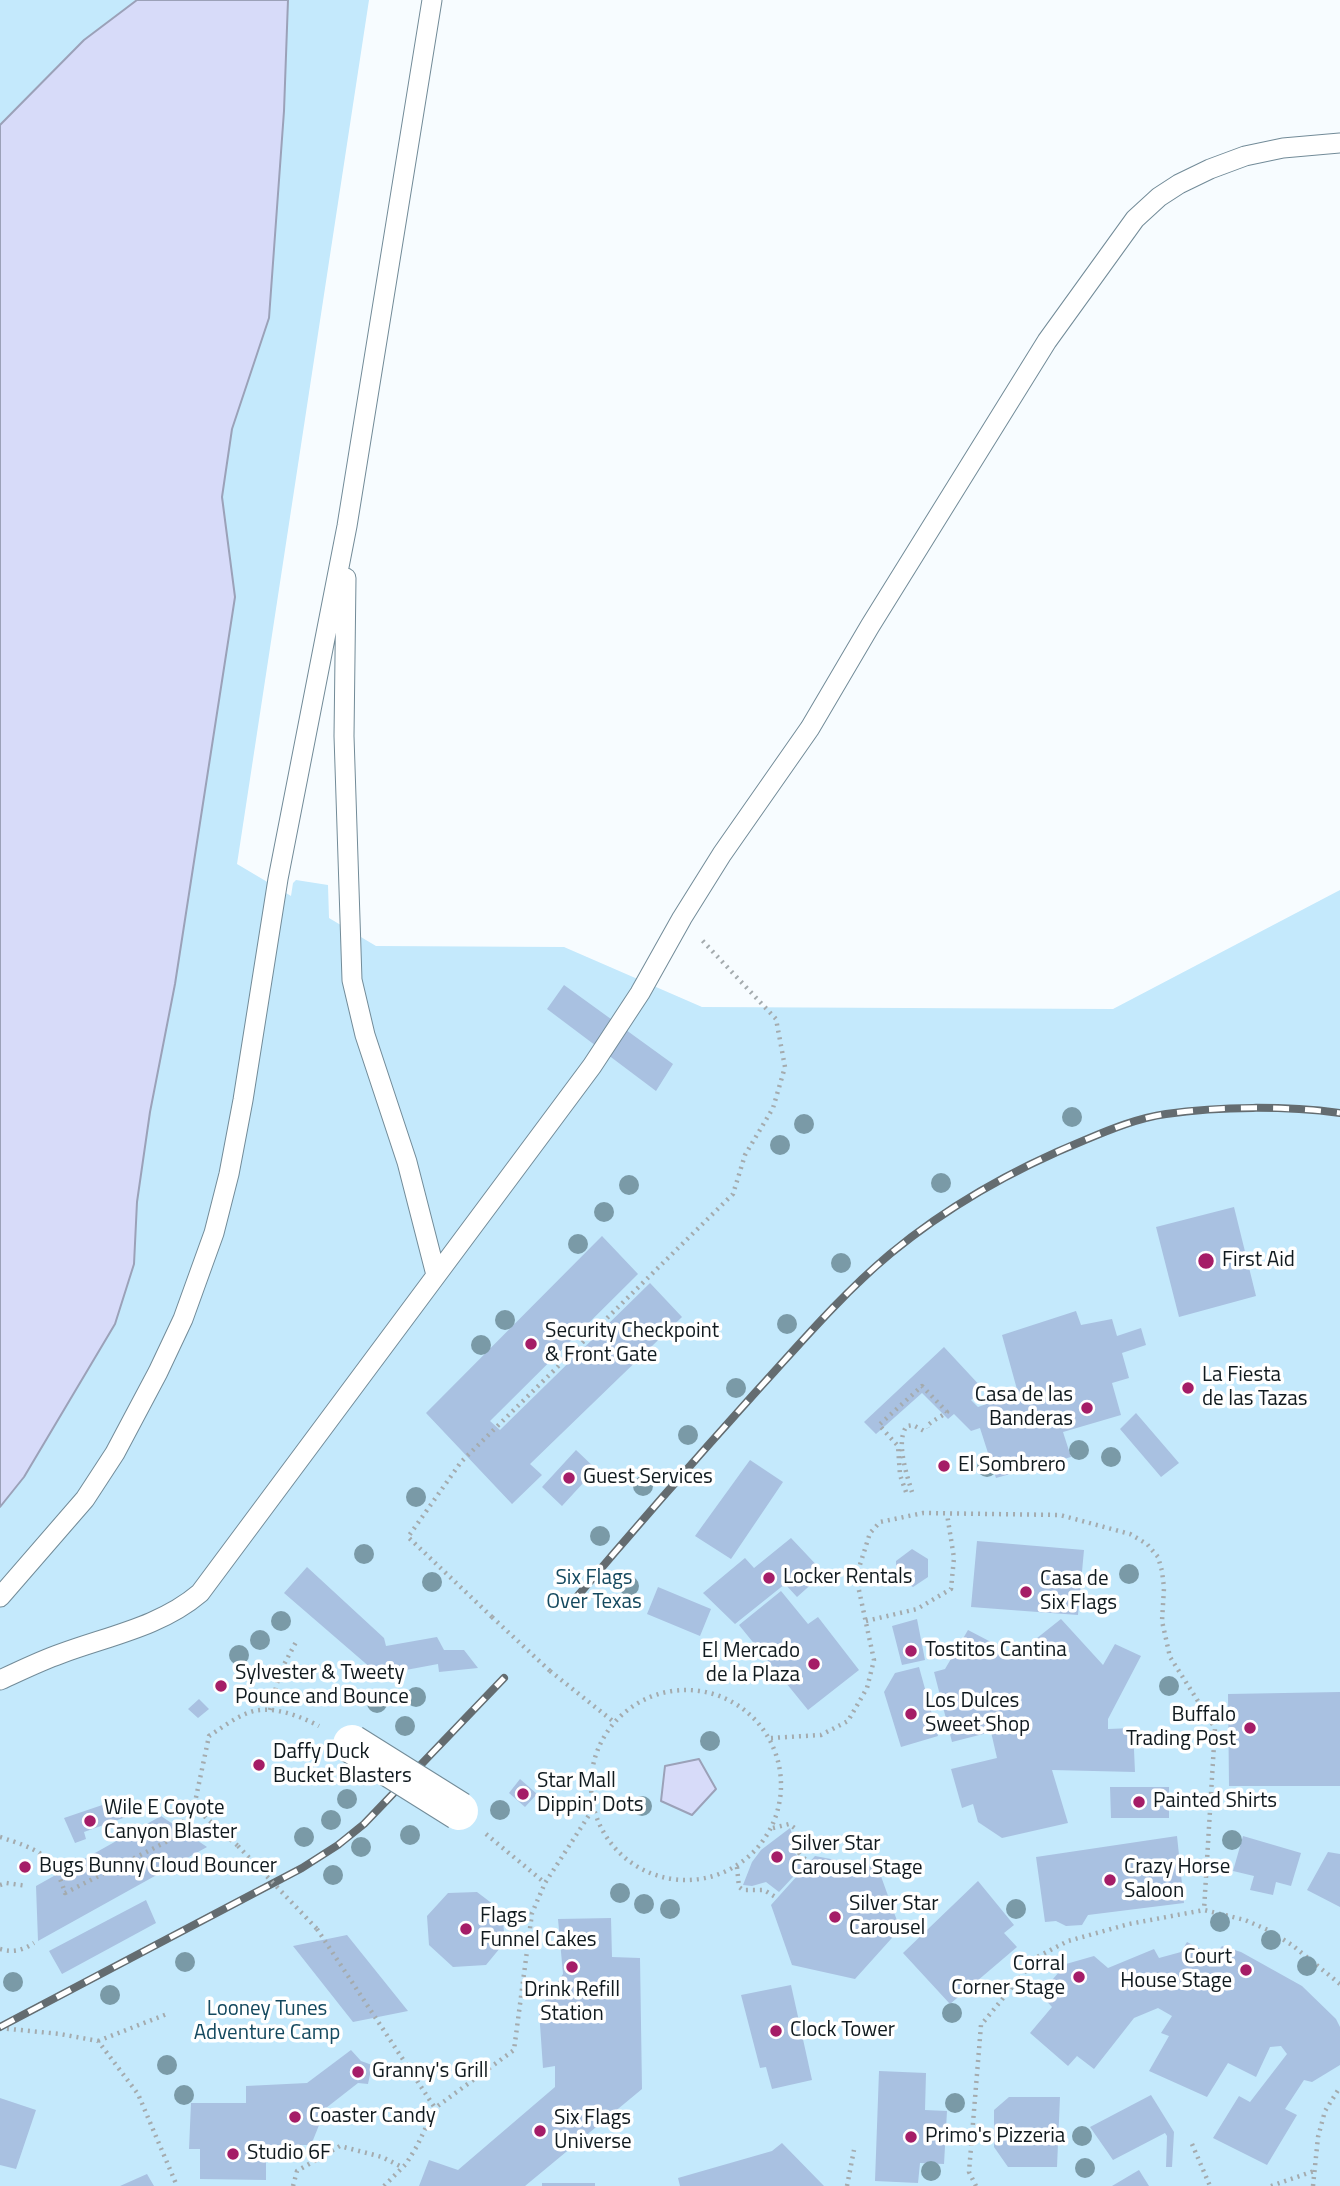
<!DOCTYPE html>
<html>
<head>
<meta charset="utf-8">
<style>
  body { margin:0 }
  canvas { display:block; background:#f7fcff }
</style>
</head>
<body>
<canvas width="1340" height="2186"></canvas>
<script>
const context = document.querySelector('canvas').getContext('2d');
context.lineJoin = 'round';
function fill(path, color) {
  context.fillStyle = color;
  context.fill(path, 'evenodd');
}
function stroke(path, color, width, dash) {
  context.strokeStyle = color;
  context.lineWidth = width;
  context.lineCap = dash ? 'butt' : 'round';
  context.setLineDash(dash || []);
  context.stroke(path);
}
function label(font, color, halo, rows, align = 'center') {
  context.font = font + ' "Titillium Web",sans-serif';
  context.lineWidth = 7;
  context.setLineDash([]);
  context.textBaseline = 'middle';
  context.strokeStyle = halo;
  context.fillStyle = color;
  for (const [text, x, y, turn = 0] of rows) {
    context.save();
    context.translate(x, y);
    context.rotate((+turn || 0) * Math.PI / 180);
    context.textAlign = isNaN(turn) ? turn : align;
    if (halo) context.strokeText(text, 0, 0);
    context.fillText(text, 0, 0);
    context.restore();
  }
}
const green = new Path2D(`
  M0,0H369L237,864L291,896L293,883L296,880L328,885L329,918L376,946L564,947L702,1007L1113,1009L1340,890V2186H0Z`);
const water = new Path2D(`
  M137,0H288L284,111L269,318L232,429L222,497L235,597L175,984L150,1112L137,1202L134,1264L115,1324L24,1477L0,1507V125L84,40Z
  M699,1759L716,1789L692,1815L661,1801L665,1766Z`);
const building = new Path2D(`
  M564,985L673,1064L656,1091L547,1009Z
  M1234,1207L1256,1296L1179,1317L1156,1227Z
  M602,1236L638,1274L490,1421L500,1430L650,1283L682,1317L530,1464L542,1475L512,1504L426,1413Z
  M1076,1311L1081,1325L1112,1319L1117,1336L1141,1328L1146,1345L1122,1353L1129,1378L1112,1383L1121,1415L1063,1432L1071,1457L996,1478L980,1428L971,1431L954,1414L948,1419L922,1393L876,1434L864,1422L944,1347L983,1389L971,1400L978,1407L1018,1393L1002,1335Z
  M1136,1413L1179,1463L1161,1477L1120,1429Z
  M576,1450L596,1469L562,1506L542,1487Z
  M750,1460L783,1482L731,1559L695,1536Z
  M791,1538L824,1573L797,1597L785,1584L735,1624L703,1593L745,1558L754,1568Z
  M977,1541L1084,1550L1078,1615L971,1607Z
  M912,1549L928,1559V1577L913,1587L896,1577V1561Z
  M307,1567L384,1638L386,1646L437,1637L444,1650H464L478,1668L439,1672L438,1664L379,1675L284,1593Z
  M658,1587L711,1609L700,1636L647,1614Z
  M781,1591L808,1624L818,1617L859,1670L808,1710L739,1625Z
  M917,1619L925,1660L902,1665L892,1626Z
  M1061,1619L1103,1665L1115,1644L1141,1656L1108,1719V1729L1133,1728L1135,1772L1052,1770L1068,1823L1002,1838L978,1822L973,1804L962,1808L951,1769L997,1758L991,1732L952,1742L934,1672L945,1669L968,1630L1012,1653L1022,1650Z
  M919,1667L938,1736L901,1747L884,1692L895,1673Z
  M1340,1692V1786H1229L1228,1694Z
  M199,1699L209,1709L198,1718L188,1709Z
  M520,1779L537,1794L525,1807L509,1793Z
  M1110,1787H1169V1818H1111Z
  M120,1799L126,1817L84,1832L86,1839L75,1843L64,1818Z
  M161,1816L207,1847L38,1941L36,1886Z
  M790,1828L794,1839V1852L805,1864L779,1892L766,1882L752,1886L743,1885L752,1862L761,1850Z
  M1177,1836L1184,1903L1088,1915L1082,1925L1066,1926L1056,1921L1045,1922L1036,1857Z
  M1243,1836L1301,1853L1291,1886L1276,1882L1273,1895L1250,1890L1254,1876L1233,1871Z
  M1328,1852L1340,1854V1907L1307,1890Z
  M815,1856L878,1868L900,1929L855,1979L792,1965L771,1905Z
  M978,1881L1014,1925L1004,1933L1017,1947L950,2004L903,1953Z
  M477,1892L502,1911L505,1942L486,1965L453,1967L429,1945L427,1916L448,1893Z
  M146,1900L156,1923L62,1974L49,1951Z
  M611,1918L612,1957L640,1958L642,2089L525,2186H419L429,2160L458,2170L555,2087V2066L543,2068L539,2010L563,1974L558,1919Z
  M347,1935L408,2011L353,2022L293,1946Z
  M1187,1942L1214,1956L1222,1946L1241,1952L1302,1986L1336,2019L1340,2027V2065L1312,2082L1304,2080L1285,2109L1297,2115L1267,2165L1213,2138L1239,2096L1250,2102L1287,2054L1281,2046L1270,2047L1256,2077L1228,2063L1207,2097L1149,2071L1169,2036L1161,2033L1172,2016L1158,2008L1134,2018L1094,2069L1077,2056L1068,2066L1030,2033L1052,2007L1040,1994L1066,1964L1094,1956L1108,1968L1154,1949L1159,1958L1181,1952Z
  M791,1985L812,2080L772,2089L766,2067L760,2068L741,1995Z
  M351,2050L361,2061L372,2065L368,2084L358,2083L326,2108L311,2145H266V2180L200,2179V2149H189L191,2103H246V2086L307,2083Z
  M879,2071L926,2073L925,2110L947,2111L944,2164L920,2163L918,2183L875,2181Z
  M1151,2095L1174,2132L1172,2167H1166L1167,2136L1165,2133L1113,2160L1090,2127Z
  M1009,2097H1060L1057,2167H1008L994,2147V2110Z
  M0,2098L36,2110L16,2169L0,2165Z
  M782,2143L824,2186H680L678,2178L772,2151Z
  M1139,2170L1149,2186H1112Z
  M147,2174L154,2186H120Z
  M542,2183H595V2186H542Z`);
const path = new Path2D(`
  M906,1492L900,1475L898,1446L879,1425L922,1386L947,1412C941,1417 933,1420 927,1426L928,1428
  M912,1492C907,1476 895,1440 907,1426L913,1425L924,1431
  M492,1617L408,1537L461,1462L733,1194L745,1155L773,1108L785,1067L776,1019L700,938
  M866,1621L917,1609L951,1589L954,1558L947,1514
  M550,1671L614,1722
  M591 1785a95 95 0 1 1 190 0a95 95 0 1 1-190 0Z
  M270,1710L280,1672L296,1642
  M771,1738L821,1735L848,1721L867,1688L874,1660L857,1581L858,1571L870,1533L880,1522L923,1513L1060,1515L1130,1534L1147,1544L1158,1557L1162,1571L1164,1588L1162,1621L1170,1657L1215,1728L1204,1910
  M194,1807L238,1846
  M773,1828L789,1824L796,1829L799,1853L809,1863
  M486,1834L545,1883
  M0,1837C36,1849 53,1853 65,1893L170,1840L194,1807L209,1736C223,1727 238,1715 254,1711C275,1706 302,1717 319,1726
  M737,1867L739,1887L743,1890H764L777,1898
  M0,1885L6,1883L27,1886
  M317,1929L435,2108
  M0,1949C13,1953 23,1950 34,1943
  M0,2028L60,2034L98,2041L138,2094L177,2186
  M98,2041L167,2014
  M1192,2144L1210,2186
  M293,2186L297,2171L340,2146L382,2157L402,2167
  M384,2186L406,2164L417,2146L435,2108L514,2050L532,1913L545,1883L593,1809
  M847,2186L854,2150
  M976,2186L969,2172L981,2025L1037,1957L1068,1941L1129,1924L1204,1910L1245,1920L1268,1930L1292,1945L1340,1984
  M1271,2186L1314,2171
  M1313,2186L1318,2137L1325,2111L1340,2087`);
const lane = new Path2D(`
  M346,578L344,736L352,980L365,1035L407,1162L436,1275
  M0,1597L85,1499L115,1453L158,1372L183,1319L214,1233L229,1174L243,1100L278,879L347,526L432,0
  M0,1680C20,1671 40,1661 60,1654C108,1636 160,1627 200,1593L592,1066L640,993L682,918L722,854L810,728L870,626L1047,341L1135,219L1159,197L1179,184L1210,169L1245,156L1283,148L1340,143`);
const rail = new Path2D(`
  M569,1606C630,1534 691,1464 754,1394C798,1346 840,1296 890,1254C948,1206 1016,1168 1085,1140C1111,1129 1138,1118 1166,1114C1220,1106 1286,1106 1340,1113
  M0,2027L302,1868L338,1845L364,1824L504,1678`);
const pathBridge = new Path2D(`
  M492,1617L550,1671
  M238,1846L317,1929`);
const streetBridge = new Path2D(`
  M352,1744L459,1811`);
const trees = [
  [1072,1117],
  [804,1124],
  [780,1145],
  [941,1183],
  [629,1185],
  [604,1212],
  [578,1244],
  [841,1263],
  [505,1320],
  [787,1324],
  [481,1345],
  [736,1388],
  [688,1435],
  [1079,1450],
  [1111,1457],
  [987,1467],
  [643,1486],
  [416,1497],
  [600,1536],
  [364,1554],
  [1129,1574],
  [432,1582],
  [629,1586],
  [281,1621],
  [260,1640],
  [239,1655],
  [1169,1686],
  [416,1697],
  [377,1703],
  [405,1726],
  [710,1741],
  [347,1799],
  [642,1806],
  [500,1810],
  [331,1820],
  [410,1835],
  [304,1837],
  [1232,1840],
  [361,1847],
  [333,1875],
  [620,1893],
  [644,1904],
  [670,1909],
  [1016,1909],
  [1220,1922],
  [1271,1940],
  [185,1962],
  [1307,1966],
  [13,1982],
  [110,1995],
  [952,2013],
  [167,2065],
  [184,2095],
  [955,2103],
  [1082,2136],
  [1085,2168],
  [931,2171]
];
const markers = [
  [1206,1261,9,"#a51d67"],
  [531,1344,7,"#a51d67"],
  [1188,1388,7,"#a51d67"],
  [1087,1408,7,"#a51d67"],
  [944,1466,7,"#a51d67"],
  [569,1478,7,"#a51d67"],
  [769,1578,7,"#a51d67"],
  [1026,1592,7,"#a51d67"],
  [911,1651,7,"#a51d67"],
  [814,1664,7,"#a51d67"],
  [221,1686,7,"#a51d67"],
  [911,1714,7,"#a51d67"],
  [1250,1728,7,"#a51d67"],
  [259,1765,7,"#a51d67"],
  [523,1794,7,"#a51d67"],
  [1139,1802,7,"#a51d67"],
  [90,1821,7,"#a51d67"],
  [777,1857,7,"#a51d67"],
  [25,1867,7,"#a51d67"],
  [1110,1880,7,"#a51d67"],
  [835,1917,7,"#a51d67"],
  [466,1929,7,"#a51d67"],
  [572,1967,7,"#a51d67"],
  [1246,1970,7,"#a51d67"],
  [1079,1977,7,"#a51d67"],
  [776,2031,7,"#a51d67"],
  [358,2072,7,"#a51d67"],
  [295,2117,7,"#a51d67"],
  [540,2131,7,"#a51d67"],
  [911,2137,7,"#a51d67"],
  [233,2154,7,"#a51d67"]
];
const poiNames = [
  ["First Aid",1222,1261],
  ["Security Checkpoint",545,1332],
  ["& Front Gate",545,1356],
  ["La Fiesta",1202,1376],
  ["de las Tazas",1202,1400],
  ["Casa de las",1073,1396,"right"],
  ["Banderas",1073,1420,"right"],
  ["El Sombrero",958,1466],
  ["Guest Services",583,1478],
  ["Locker Rentals",783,1578],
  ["Casa de",1040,1580],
  ["Six Flags",1040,1604],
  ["Tostitos Cantina",925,1651],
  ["El Mercado",800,1652,"right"],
  ["de la Plaza",800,1676,"right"],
  ["Sylvester & Tweety",235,1674],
  ["Pounce and Bounce",235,1698],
  ["Los Dulces",925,1702],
  ["Sweet Shop",925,1726],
  ["Buffalo",1236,1716,"right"],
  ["Trading Post",1236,1740,"right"],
  ["Daffy Duck",273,1753],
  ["Bucket Blasters",273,1777],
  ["Star Mall",537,1782],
  ["Dippin' Dots",537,1806],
  ["Painted Shirts",1153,1802],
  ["Wile E Coyote",104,1809],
  ["Canyon Blaster",104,1833],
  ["Silver Star",791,1845],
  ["Carousel Stage",791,1869],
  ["Bugs Bunny Cloud Bouncer",39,1867],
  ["Crazy Horse",1124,1868],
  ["Saloon",1124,1892],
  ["Silver Star",849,1905],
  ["Carousel",849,1929],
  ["Flags",480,1917],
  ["Funnel Cakes",480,1941],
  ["Court",1232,1958,"right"],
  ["House Stage",1232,1982,"right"],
  ["Corral",1065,1965,"right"],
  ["Corner Stage",1065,1989,"right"],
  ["Drink Refill",572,1991,"center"],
  ["Station",572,2015,"center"],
  ["Clock Tower",790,2031],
  ["Granny's Grill",372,2072],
  ["Coaster Candy",309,2117],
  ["Six Flags",554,2119],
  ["Universe",554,2143],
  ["Primo's Pizzeria",925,2137],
  ["Studio 6F",247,2154]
];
const parkNames = [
  ["Six Flags",594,1579],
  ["Over Texas",594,1603],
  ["Looney Tunes",267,2010],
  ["Adventure Camp",267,2034]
];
fill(green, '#c4e9fc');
fill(water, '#d7dbf9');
stroke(water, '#9ba1b8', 2);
fill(building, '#a9c1e1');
stroke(lane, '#728b98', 21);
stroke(path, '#a4abae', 4.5, [2, 5]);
stroke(lane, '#fff', 19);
stroke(rail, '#646c70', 8);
stroke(rail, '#fff', 5, [16]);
stroke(streetBridge, '#728b98', 40, []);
stroke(pathBridge, '#a4abae', 4.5, [2, 5]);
stroke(streetBridge, '#fff', 38);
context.fillStyle = '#7a9aa7';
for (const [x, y] of trees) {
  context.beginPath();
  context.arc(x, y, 10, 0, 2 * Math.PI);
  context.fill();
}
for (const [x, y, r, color] of markers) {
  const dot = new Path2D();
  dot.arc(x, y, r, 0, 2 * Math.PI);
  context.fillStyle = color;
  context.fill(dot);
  stroke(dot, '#fff', 2.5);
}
label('21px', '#101a1f', '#fff', poiNames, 'left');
label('21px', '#14495f', '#fff', parkNames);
</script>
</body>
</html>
